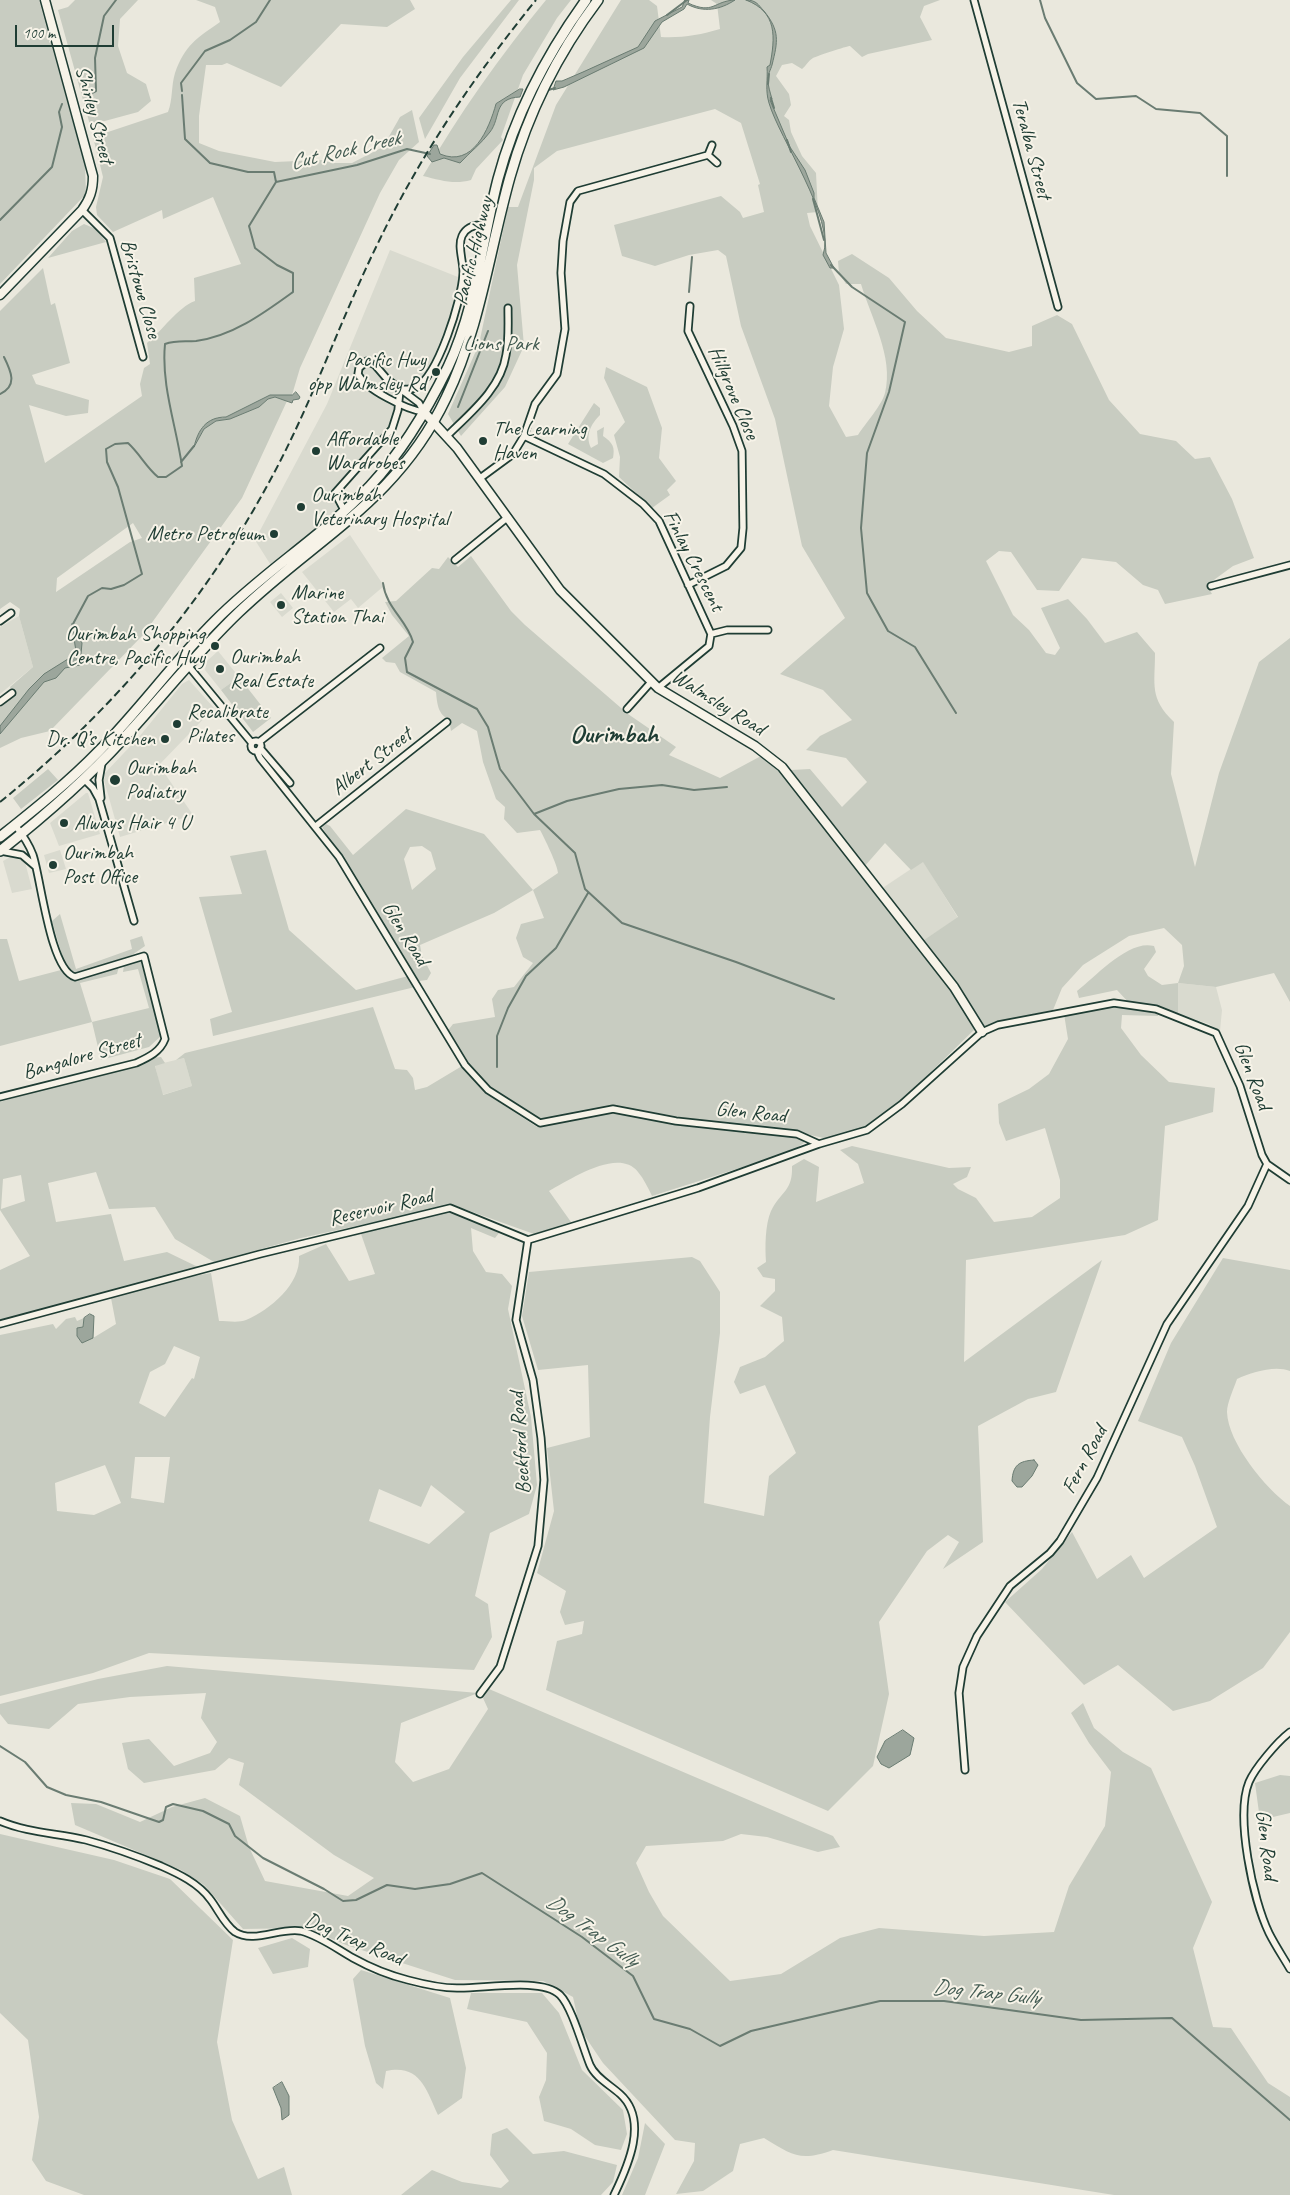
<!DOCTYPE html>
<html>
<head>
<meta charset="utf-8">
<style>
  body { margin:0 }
  #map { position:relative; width:1290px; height:2195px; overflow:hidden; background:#eae8dd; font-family:Caveat,sans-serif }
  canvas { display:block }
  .scale { position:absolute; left:15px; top:25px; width:99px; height:22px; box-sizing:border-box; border:2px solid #1f3d34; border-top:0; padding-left:6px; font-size:15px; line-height:18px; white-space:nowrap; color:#1f3d34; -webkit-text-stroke:4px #f7f3e8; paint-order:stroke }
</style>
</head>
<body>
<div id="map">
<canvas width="1290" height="2195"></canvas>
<div class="scale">100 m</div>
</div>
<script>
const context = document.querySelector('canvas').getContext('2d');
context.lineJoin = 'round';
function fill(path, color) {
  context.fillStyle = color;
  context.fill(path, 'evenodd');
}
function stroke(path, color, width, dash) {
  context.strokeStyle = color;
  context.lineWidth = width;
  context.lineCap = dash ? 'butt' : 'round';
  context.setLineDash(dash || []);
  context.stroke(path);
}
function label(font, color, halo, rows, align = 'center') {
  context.font = font + ' Caveat,sans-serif';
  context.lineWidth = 4;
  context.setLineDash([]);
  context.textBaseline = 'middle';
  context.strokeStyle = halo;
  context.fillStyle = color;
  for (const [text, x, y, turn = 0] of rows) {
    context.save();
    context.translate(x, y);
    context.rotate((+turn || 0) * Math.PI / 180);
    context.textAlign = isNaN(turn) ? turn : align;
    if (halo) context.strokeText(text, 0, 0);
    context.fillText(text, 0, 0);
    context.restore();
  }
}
const built = new Path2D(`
  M390,250L463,279L446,339L423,380L398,404L391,428L334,493L343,509L272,567L255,540L327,404Z
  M350,535L384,586L358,608L351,599L334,612L302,572Z
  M281,593L293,608L282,617L270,602Z
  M19,616L33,667L0,694V627Z
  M218,651L239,677L221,690L205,670L207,661Z
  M189,680L214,708L159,765L193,815L120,837L104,780L105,773L139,737L182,684Z
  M86,793H88L100,834L59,846L50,823Z
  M60,850L66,869L49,873L44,855Z
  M12,856L25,862L32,889L12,893L3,861Z
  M923,861L958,918L921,942L881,889Z
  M1178,983L1216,987L1222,1010L1220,1031L1209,1024L1178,1014Z
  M184,1058L192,1086L162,1095L155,1065Z`);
const green = new Path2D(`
  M0,0H39L85,166L86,194L0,284Z
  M75,0H138L120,19L118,46L127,73L146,84L151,101L138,112L90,125L58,10L68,7Z
  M196,0H410L415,9L387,27L341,24L281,87L227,63L222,65H206L199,116V143L219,151L275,162L320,160L335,163H352L383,147L400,117L412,110L419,142L399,160L380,193L300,368L292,395H270L226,417H218L201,428L195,445L204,429L216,421L230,419L259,407L268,399L275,397L287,401L242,498L143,635L50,731L21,738L0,748V707L14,696L10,687L33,667L19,616L20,609L10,602L0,609V311L43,268L51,305L55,303L70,363L32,375L36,384L89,400L88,413L66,416L29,405L45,463L142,396L140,384L144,368L150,364L147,343C162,331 178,307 195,301L194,278L241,264L213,197L163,219L162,210L113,232L97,215L96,207L103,177L93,137L168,112C173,99 171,86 175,73C185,45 197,38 220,22L215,7ZM133,523L142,538L130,542L56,592L57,578Z
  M511,0H519L460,78L425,139L419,118L463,57Z
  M546,0H571L557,18L523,75L501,137L503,140L476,169L471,180C454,185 440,180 423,176C459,114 500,56 546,0Z
  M621,0H649L657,6L661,37C682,38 700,35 720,29L717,4L711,0H940L924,6L920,17L932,40L868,54L862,57L850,46C847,46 817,56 813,58C808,61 806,66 802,69L792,63L782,65L776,76L789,94L791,105L784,116L789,120L791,132L802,156L816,173L818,212L807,213L810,226L839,285L844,329L833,367L829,406L846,437L858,435C865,424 882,405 885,393C894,357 871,318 861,284H846L839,273L838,261L852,254L889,278L917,311L946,338L1009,352L1032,346V326L1057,315L1072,324L1109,400L1140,434L1176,441L1195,459L1210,457L1232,499L1254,558L1233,566L1207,585L1212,594L1165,604L1158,590L1143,585L1116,562L1082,558L1059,591L1037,590L1011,552L999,551L986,561L1013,615L1029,630L1046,653L1055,655L1060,648L1041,608L1068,599L1087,619L1105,643L1137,632L1155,653C1155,685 1149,698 1174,722L1171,774L1195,867L1219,773L1259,662L1290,638V1002L1274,973L1216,987L1178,983V1014L1156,1007L1130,1004L1117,990L1079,998L1077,991C1096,976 1129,939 1154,946L1156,952L1144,969L1148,976L1162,985L1178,983L1184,966L1182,945L1164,928L1129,936L1083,965L1062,988L1053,1010L999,1021L983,1029L921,942L958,917L923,862L911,870L885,843L864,867L791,770L810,769L842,807L867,782L846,758L806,750L820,736L852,720L823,690L780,674L845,618L802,546L775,419L741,326L726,256L718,250L689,255L655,266L622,256L614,225L721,196L740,212L743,218L764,212L758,185L760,184L741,123L715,109L557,151L534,168V180L517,265L524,346L505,387L461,436L448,414L479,344L508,207H518L556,105Z
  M84,224L96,229L106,242L48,258L72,231Z
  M606,367L647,387L662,428L659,458L676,481L667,490L670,495L652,508L619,477L620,457L614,435L625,422L604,378Z
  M594,403L600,408V415C591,424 585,435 591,448L598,444L597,431L604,427L603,436C613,443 615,447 613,458L603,463L568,444Z
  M471,556L511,611L525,625L628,714L676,747L669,755L720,778L761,756L778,771L952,989L975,1029L901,1101L866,1126L828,1139L797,1132L725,1125L611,1105L578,1114L540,1119L490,1087L467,1064L446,1033L453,1024L495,1017L492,999L498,990L514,987L533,963L523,957L516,938L521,924L544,918L533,890L494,913L420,945L422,956L431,973L427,980L419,981L322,827L326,824L330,826L353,855L406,809L484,834L533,890L558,873C558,866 544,837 540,830L517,833L504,819L505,807L496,799L483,762L477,731L462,723L451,731L449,719C438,715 437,703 436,692L400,672L395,663L386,662L382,658L409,636L392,615L385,602L396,601L432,568L439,569L448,557L458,567ZM422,846L431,852L436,869L412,890L404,859L410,847Z
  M239,677L271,718L253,732L221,690Z
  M48,769L58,780L21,809L13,798Z
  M266,850L289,930L356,990L408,976L415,987L213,1036L210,1019L232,1012L199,897L242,894L230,856Z
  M60,914L76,969L132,949L130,940L142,936L145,946L132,955L74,974L66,969L52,921Z
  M0,939H7L19,981L61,970L69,978L76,979L119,966L117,974L80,983L92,1022L149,1008L138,969L123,972L124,965L140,959L161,1036L149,1047L101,1060L92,1022L0,1046Z
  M1114,1005L1157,1011L1158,1016L1122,1015L1121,1028L1141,1055L1169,1082L1215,1088L1213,1112L1165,1126L1158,1220L1125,1235L966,1260L964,1362L1102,1260L1056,1392L1028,1399L978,1426L983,1542L943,1569L959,1542L948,1535L927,1551L879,1622L889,1694L873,1766L828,1811L546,1690L557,1641L582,1634L584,1621L565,1625L560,1612L566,1591L537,1573L554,1511L547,1448L590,1437L588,1365L538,1370L522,1316L529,1272L692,1257L700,1261L720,1292V1333L710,1417L704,1503L764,1516L769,1476L796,1453L765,1385L740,1394L734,1382L740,1367L765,1357L784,1341L782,1317L760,1306L775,1291V1279L763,1277L757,1268L766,1262C765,1247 765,1225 771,1211C781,1191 793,1191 792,1166L804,1159L819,1167L816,1202L864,1183L858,1164L840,1150L852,1146L949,1168L971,1167L967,1177L953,1184L958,1189L976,1198L994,1222L1032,1217L1060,1198V1180L1045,1128L1006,1141L999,1123L998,1104L1029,1089L1049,1074L1068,1039L1064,1014Z
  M373,1007L395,1069L407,1070L413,1078L415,1090L427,1087L462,1066L485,1093L537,1127L613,1112L674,1123L798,1137L802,1138L804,1143L790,1152L652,1196C648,1188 644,1179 638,1172C618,1147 570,1180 549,1191L571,1222L534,1234L453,1205L301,1238L214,1262L175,1239L155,1207L109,1209L96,1172L48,1183L56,1222L111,1214L124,1261L167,1252L198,1267L0,1321V1270L30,1256L0,1210V1102L143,1059L161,1057L165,1063L155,1066L163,1095L192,1086L184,1058L176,1060L185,1053ZM21,1175L25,1201L1,1209L3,1179Z
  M452,1211L499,1233L495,1238L471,1228L473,1251L486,1272L502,1274L512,1286L508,1309L531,1417L537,1485L529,1514L490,1533L475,1596L488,1604L492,1637L474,1670L149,1653L93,1673L0,1696V1335L53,1324L56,1329L66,1319L75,1317L77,1321L84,1318L83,1327L77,1328V1336L93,1338L116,1324L111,1298L178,1279L211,1273L219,1321C227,1321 239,1323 246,1320C270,1310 301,1284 299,1256L326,1244L349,1281L375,1274L361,1234L395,1223ZM174,1346L200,1357L194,1379L192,1378L165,1417L139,1403L150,1372L165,1364ZM135,1457H170L164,1503L131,1498ZM105,1465L121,1503L94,1515L57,1511L55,1483ZM431,1485L465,1512L429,1544L369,1521L379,1489L421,1507Z
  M1223,1258L1290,1270V1371C1275,1365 1252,1372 1237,1379C1234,1388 1227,1403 1227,1412C1228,1443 1266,1489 1290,1506V1632L1263,1668L1210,1701L1173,1711L1118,1665L1084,1685L1005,1602L1042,1569L1072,1532L1097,1579L1131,1555L1144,1578L1217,1527L1195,1466L1182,1437L1138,1421L1171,1343Z
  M167,1666L478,1693L401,1723L395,1762L413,1782L449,1769L488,1709L483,1698L489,1689L833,1836L840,1847L818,1852L767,1837L741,1834L723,1841L646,1846L636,1863L649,1892L663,1916L730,1981L781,1974L840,1938L879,1928L984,1936L1054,1932L1069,1886L1105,1826L1111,1772L1089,1743L1071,1713L1083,1703L1094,1728L1123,1752L1151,1768L1212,1902L1193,1948L1213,2027L1231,2028L1268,2083L1290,2097V2195H1114L833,2150C800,2162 792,2155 764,2138L740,2144L733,2171L703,2191L676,2194L694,2161L695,2143L675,2140L603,2063L580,2029L573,1997L543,1981L455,1980L346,1945L307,1928L243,1929L204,1885L181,1870L75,1825L71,1803L96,1804L140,1822L172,1807L205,1798L240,1816L249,1847L265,1881L348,1896L374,1878L334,1855L239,1785L244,1763L229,1758L215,1770L144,1783L128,1769L122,1743L149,1739L174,1766L210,1753L217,1742L201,1718L206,1693L130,1697L78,1704L49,1729L8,1724L0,1714V1704L98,1679Z
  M1280,1775L1290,1776V1813L1260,1820L1255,1783Z
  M0,1834L114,1860L170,1879L233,1940L217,2042L232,2120L258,2179L284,2167L292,2195H84L46,2181L32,2160L39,2117L28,2040L0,2013Z
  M292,1938L310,1949L308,1967L273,1974L258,1948Z
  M361,1970L450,1998L466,2068L462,2098L438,2115C426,2089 420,2064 386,2071L383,2089L376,2083L365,2046L353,1979Z
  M471,1993H542L559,2013L582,2070L623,2110L627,2134L621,2150L595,2145L571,2129L544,2121L539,2097L546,2080L547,2053L527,2022L467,2009Z
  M645,2123L665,2144L645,2195H622L638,2158Z
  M507,2128L533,2154L564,2151L617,2165L613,2182L601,2195H401L432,2170L462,2182L501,2188L509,2181L490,2155L492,2134Z`);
const water = new Path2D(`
  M685,0H689L688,3C714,15 713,1 735,0C720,10 703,13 687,4L684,9L662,22L644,48L564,87L553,90L556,81H562L583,72L638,47L655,21L682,7Z
  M746,0C757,0 758,5 764,11C780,31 778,41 772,65C771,69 767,76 768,80C768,86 770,92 772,99L770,100L790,147L805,170L814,193V198L824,222L826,253L834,268H830L823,255C836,220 779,138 769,103C765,90 768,80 767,67L770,65C775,38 778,12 746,0Z
  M520,89H523L520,97C493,98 501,118 490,132C481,144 470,152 460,163L444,158L432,162L427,156L434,145H437L440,154C473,168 489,129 496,104Z
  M296,392L300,397L299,399L293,400L292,403L275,397L268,399L259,407L230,419L216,421L204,429L194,447C198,430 206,417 226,417L270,395H292Z
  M72,624L82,643L80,665L65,668L56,678L44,682L0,734V726L29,689L44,674L76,654Z
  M90,1314L94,1316L93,1338L82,1343L77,1336V1328L83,1327L84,1318Z
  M1034,1460L1038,1465L1032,1476L1022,1487H1017L1012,1481C1013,1465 1019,1461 1034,1460Z
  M903,1730L914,1738L910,1755L889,1768L881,1764L877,1757L885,1741Z
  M282,2082L289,2096V2115L282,2120L281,2108L273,2088Z`);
const stream = new Path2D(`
  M1040,0L1045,18L1077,83L1096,99L1136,96L1156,109L1200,113L1227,136V176
  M667,15L687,0
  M768,84L769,74
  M182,91L181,83L205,51L230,40L256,22L270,0
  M545,91L555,88
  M86,96L96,91L95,58L104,16L116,0
  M771,98L774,108
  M787,140L791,152
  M276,182L357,165L407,149L430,154
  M813,199L824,240
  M0,220L52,167L62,127L59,112L62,104
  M831,265L852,287L905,322L889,392L867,453L861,528L867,593L888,631L915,647L956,713
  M689,292L692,257
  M0,394C18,386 11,371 4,357
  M458,407L488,331
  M181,462L194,446
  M383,583C386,608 407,620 413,642L405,658L407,672L477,709L488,727L500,769L534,814L575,853L585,889L622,923L736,962L834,999
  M73,624L88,596L102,588L111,589L124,585L142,574L118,487L107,462L106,449L115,444L128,443C140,454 146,467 158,477H166L182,466C176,425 161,385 165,344C176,340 185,342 196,341C233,336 264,313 293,292V273L277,265L255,248L249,226L276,182L274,172H248L210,163L185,139L182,95
  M534,814L567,801L619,789L662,785L694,790L727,787
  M497,1067V1036L508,1008L526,976L556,948L588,893
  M0,1746L25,1762L47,1787L66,1795L101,1802L159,1822L163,1820L166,1807L173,1804L203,1811L229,1824L235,1836L263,1858L324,1889L343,1901L356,1900L387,1885L415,1889L450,1884L482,1873L582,1937L633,1976L654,2019L690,2029L720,2046L751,2031L880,2001H944L1081,2020L1172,2018L1290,2120`);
const minor = new Path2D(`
  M974,0L1058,307
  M712,145L708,155L717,163
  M82,210L110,238L143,357
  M367,361L375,365L387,379L419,403L424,412C407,410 365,389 358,374L359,368Z
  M400,389C405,389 410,390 415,388C438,377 462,299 463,274C464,262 457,247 462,236C467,225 478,224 488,225
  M447,436C469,414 501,389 506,355C509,340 508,324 508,308
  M524,436L604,474L643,504L659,521L711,634L709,646L658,688
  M479,479L513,454L524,436L535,404L557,374L565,329L561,273L563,241L570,202L578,191L708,155
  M344,510L335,493L392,429L398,410L400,389
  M455,560L508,517
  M688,585L726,566L741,548L743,528L742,451L733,426L688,331L690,306
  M1211,586L1290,565
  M0,621L11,613
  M711,634L727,630H768
  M181,657L251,742
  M0,702L12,693
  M627,709L652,681
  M251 746a5 5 0 1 1 10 0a5 5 0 1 1-10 0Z
  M259,742L380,648
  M260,748L290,783
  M257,751L260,758L339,857L465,1065L488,1090L540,1123L613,1109L676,1121L797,1134L819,1144L867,1130L902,1104L982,1032L998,1025L1114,1003L1156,1009L1216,1033L1240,1086L1262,1155L1267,1164L1290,1180
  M84,779L93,788L99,799L134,921
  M101,798L99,780L102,763
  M316,826L447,722
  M1,851L22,855L35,866
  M0,1097L136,1063C149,1057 160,1052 165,1039L144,956L75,977C50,970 41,879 33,855C29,844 22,834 15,825
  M0,1324L260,1254L450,1208L528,1240L698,1188L819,1144
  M480,1694L500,1667L538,1546L544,1480L541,1438L533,1380L516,1320L528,1240
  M1290,1732C1277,1742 1255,1768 1249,1782C1235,1816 1253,1900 1269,1933C1275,1945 1283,1957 1290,1969
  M965,1770L959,1693L963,1667L977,1636L1010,1586L1050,1553L1060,1541L1097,1478L1167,1324L1248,1206L1267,1164
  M0,1821C28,1833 57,1833 86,1840C112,1847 137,1856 161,1866C179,1874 198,1883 210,1899C218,1909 224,1924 235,1932C254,1944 280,1927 301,1931C320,1936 337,1949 353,1958C371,1968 388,1975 408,1980C423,1984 441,1988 457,1988C482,1989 542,1977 560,1995C572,2007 583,2048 590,2065C595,2077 610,2085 620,2094C649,2120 628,2166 614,2195`);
const tertiary = new Path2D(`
  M0,295L82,210C90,199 93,190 93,176L45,0
  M424,412L457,448L560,590L658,688L755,746L782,767L954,987L982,1032`);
const primary = new Path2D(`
  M0,837C34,810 69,782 99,751C140,709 174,662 215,621C263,572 323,536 370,486C403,451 427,410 448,367C476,308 482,241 498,179C515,115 547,54 586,0
  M0,851C43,817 86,780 123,739C162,697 197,652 239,612C316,538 397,501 446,398C480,328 489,252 510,177C528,113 558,53 598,0`);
const rail = new Path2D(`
  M0,802C112,712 207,600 274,473C314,398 341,318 379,241C421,154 475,75 536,0`);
const markers = [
  [436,372,5,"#1f3d34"],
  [483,441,5,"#1f3d34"],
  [316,451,5,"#1f3d34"],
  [301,507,5,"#1f3d34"],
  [274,534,5,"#1f3d34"],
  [281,605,5,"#1f3d34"],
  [215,646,5,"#1f3d34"],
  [220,669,5,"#1f3d34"],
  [177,724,5,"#1f3d34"],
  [165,739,5,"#1f3d34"],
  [115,780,6,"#1f3d34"],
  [64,823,5,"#1f3d34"],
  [53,865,5,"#1f3d34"]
];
const streetNames = [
  ["Shirley Street",94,115,75],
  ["Teralba Street",1031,149,75],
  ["Pacific Highway",474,251,-76],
  ["Bristowe Close",140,289,74],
  ["Hillgrove Close",733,393,67],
  ["Finlay Crescent",693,561,63],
  ["Walmsley Road",718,703,32],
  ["Albert Street",372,762,-38],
  ["Glen Road",405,934,58],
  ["Bangalore Street",82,1057,-16],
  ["Glen Road",1252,1076,69],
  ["Glen Road",751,1113,6],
  ["Reservoir Road",381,1208,-13],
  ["Beckford Road",521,1443,-94],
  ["Fern Road",1085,1460,-62],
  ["Glen Road",1266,1845,83],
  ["Dog Trap Road",354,1940,23]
];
const parkNames = [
  ["Lions Park",501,344]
];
const poiNames = [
  ["Pacific Hwy",426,360,"right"],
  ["opp Walmsley Rd",426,384,"right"],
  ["The Learning",493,429],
  ["Haven",493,453],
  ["Affordable",326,439],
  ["Wardrobes",326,463],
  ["Ourimbah",311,495],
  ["Veterinary Hospital",311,519],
  ["Metro Petroleum",264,534,"right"],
  ["Marine",291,593],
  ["Station Thai",291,617],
  ["Ourimbah Shopping",205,634,"right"],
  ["Centre, Pacific Hwy",205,658,"right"],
  ["Ourimbah",230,657],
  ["Real Estate",230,681],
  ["Recalibrate",187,712],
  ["Pilates",187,736],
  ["Dr. Q’s Kitchen",155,739,"right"],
  ["Ourimbah",126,768],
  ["Podiatry",126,792],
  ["Always Hair 4 U",74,823],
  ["Ourimbah",63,853],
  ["Post Office",63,877]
];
const waterNames = [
  ["Cut Rock Creek",345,151,-13],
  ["Dog Trap Gully",592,1931,36],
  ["Dog Trap Gully",986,1993,6]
];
const districtNames = [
  ["Ourimbah",614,735]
];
fill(built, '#d9dacf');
fill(green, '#c8ccc1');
fill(water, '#9ca69c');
stroke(water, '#6a7c72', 1);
stroke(stream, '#6a7c72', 2);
stroke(minor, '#1f3d34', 9);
stroke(tertiary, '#1f3d34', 11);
stroke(primary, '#1f3d34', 12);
stroke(minor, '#f7f3e8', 5.5);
stroke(tertiary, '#f7f3e8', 8);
stroke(primary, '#f7f3e8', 9);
stroke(rail, '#1f3d34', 2, [8, 4]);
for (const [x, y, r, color] of markers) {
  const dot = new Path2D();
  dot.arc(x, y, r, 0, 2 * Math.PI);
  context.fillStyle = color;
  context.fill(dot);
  stroke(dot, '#f7f3e8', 2);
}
label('21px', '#1f3d34', '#f7f3e8', streetNames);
label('21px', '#415a50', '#f7f3e8', parkNames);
label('21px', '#1f3d34', '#f7f3e8', poiNames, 'left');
label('italic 22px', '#445c53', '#f7f3e8', waterNames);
label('bold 26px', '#1f3d34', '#f7f3e8', districtNames);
</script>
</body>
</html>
